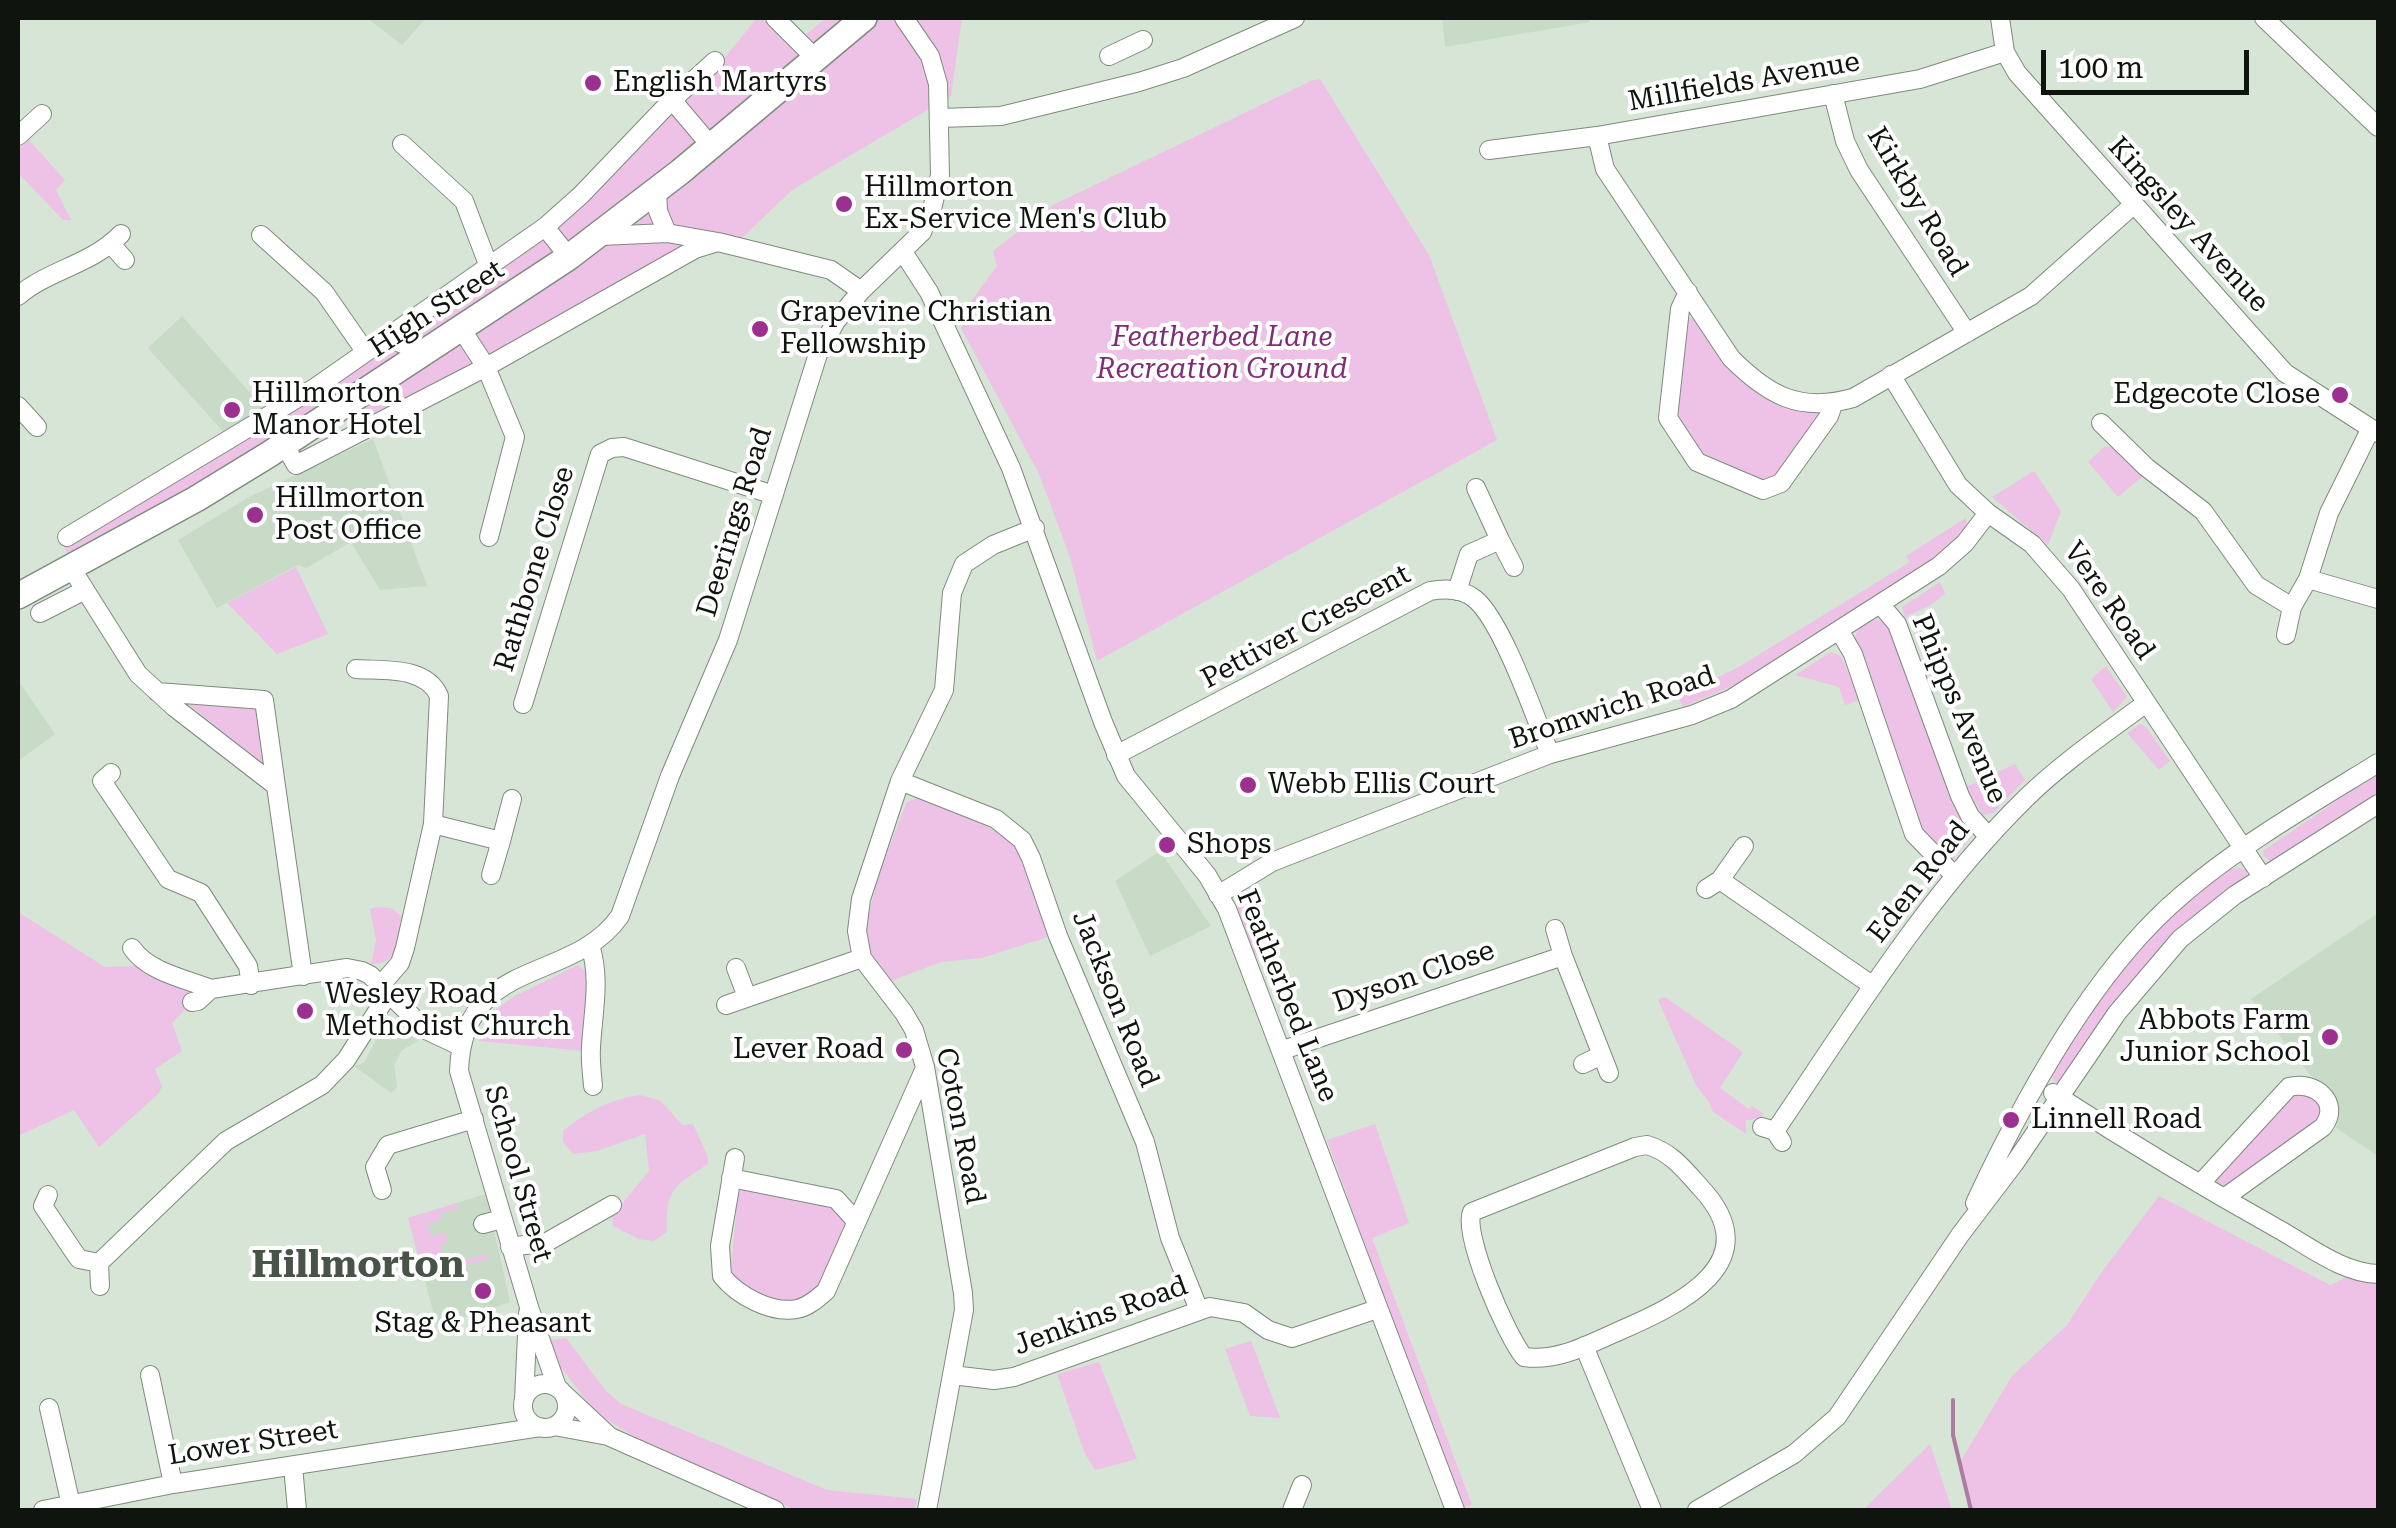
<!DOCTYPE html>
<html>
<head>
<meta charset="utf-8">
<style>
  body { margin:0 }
  #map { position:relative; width:2396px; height:1528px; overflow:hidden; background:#d7e5d6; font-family:"Roboto Serif",serif }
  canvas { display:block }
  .frame { position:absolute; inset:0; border:20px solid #0f140f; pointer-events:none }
  .scale { position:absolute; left:2041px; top:50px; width:208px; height:45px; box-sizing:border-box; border:5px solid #0f140f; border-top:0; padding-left:12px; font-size:30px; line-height:35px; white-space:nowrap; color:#0f140f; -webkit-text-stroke:8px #fff; paint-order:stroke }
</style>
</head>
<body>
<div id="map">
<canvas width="2396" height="1528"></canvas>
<div class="frame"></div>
<div class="scale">100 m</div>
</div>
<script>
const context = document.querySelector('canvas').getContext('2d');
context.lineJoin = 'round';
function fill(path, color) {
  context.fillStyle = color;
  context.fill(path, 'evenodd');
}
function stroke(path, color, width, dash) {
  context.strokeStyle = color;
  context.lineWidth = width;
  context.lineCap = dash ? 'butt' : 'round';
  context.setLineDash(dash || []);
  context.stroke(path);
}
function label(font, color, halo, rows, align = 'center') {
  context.font = font + ' "Roboto Serif",serif';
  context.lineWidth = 8;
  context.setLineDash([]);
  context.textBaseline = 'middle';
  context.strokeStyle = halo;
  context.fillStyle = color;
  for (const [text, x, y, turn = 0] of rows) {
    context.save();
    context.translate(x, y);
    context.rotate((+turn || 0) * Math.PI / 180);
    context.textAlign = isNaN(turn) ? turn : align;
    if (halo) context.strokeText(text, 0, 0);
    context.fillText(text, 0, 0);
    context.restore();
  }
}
const built = new Path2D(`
  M367,18H426L402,45Z
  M1442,18H1589L1590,22L1445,47Z
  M182,316L267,412L226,435L148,348Z
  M373,439L427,586L380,590L351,542L306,568L298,565L217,608L178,540L251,496Z
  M18,680L55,734L18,761Z
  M1160,851L1211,926L1150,956L1115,881Z
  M2378,913V1156L2336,1128L2338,1112L2330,1089L2310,1075L2251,999Z
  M396,1023L418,1041L402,1050L394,1065L397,1087L391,1093L354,1066L364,1063L380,1032L387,1025Z
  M486,1194L510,1302L437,1326L408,1218Z`);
const green = new Path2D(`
  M757,18L765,21L791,47L826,18H962L951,96L792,190L742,238L702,236L369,423L351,390L70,559L63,544L426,318L684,98L726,56Z
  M1320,79L1429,255L1497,440L1097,661L1070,557L1039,474L961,328L967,307L997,266L993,251L1053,205L1311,81Z
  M29,140L65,180L56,190L71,220H63L18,173V150Z
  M1689,318L1699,319L1728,359L1824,413L1770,485L1701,457L1674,416L1683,325Z
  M2113,446L2143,476L2118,497L2088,462L2104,447Z
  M2034,471L2061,511L2048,545L1992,497Z
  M1966,518L1967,529L1943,553L1743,681L1683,707L1678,696L1737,668L1910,562L1906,556Z
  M296,567L328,634L277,654L227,603Z
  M1940,582L1945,594L1929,606L1907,616L1906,621L1902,607Z
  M1877,619L1891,625L1955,809L1972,836L1951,862L1919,833L1853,639L1861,626Z
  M1831,652L1841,656L1860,700L1845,705L1839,687L1795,675Z
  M2106,666L2127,697L2113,712L2091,679Z
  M189,702L257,706L270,769L188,704Z
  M2140,724L2146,727L2170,761L2159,770L2127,733Z
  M2015,764L2025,780L1993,813L1983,815L1966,787Z
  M2378,773V796L2274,864L2263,855L2264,850Z
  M920,797C947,810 999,826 1017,848C1036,871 1040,909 1048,937L982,958L941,962L888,982L876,974L864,935L879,873L907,802Z
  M2239,868L2246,870L2248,876L2160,949L2116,1003L2064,1082L2056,1083L2052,1077L2055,1068L2110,982L2149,936L2204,887L2231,869Z
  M1245,892L1272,947L1254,956C1245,935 1227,911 1245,892Z
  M377,907L391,908L403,917C397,941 400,964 371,964L376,940L370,909Z
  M18,912L105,967L136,966L198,989L192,1002L172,1023L182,1051L155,1069L162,1087L158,1094L99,1147L74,1110L18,1136Z
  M578,965L590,976L585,1051L479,1041L496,1009L515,996Z
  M1665,997L1743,1052L1720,1088L1749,1109L1752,1106L1764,1114L1760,1119L1746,1120V1134L1713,1112L1709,1102L1697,1087L1658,1000Z
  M2292,1091L2318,1095L2323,1119L2229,1190L2215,1183V1177Z
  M640,1095L661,1101L682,1125L693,1124L708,1157V1164C674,1187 666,1187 667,1232L654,1241L639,1239L613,1226L612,1216L649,1171L645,1134L597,1151L573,1154L563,1142V1131C587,1112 608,1100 640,1095Z
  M1375,1124L1409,1223L1372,1238L1472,1505L1460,1508L1327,1140Z
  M746,1188L838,1208L849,1224L821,1290L794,1306L748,1293L730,1278L738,1194Z
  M2159,1196L2330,1285L2352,1275L2378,1281V1510H1971L1960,1462L2012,1376L2067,1325L2101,1273Z
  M458,1203V1209L441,1213V1220L428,1224L431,1236L445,1232L447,1243L441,1245L444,1259L448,1258L450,1264L487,1254L488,1259L424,1277L408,1218Z
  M566,1338L606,1391L621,1404L827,1490L917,1499L914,1510L794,1509L659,1452L596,1413L556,1361L550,1340Z
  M1251,1341L1280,1418L1250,1416L1225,1349Z
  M1099,1362L1137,1459L1095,1470L1085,1454L1057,1374Z
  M1930,1444L1952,1510H1863Z`);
const stream = new Path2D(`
  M1953,1400V1435L1971,1510`);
const minor = new Path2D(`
  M775,18L815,58
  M2000,18L2005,52L2017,73L2285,373L2378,433
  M2264,18L2378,127
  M1109,56L1143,40
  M1833,94L1845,141L1859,170L1967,333
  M672,100L711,146
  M940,118L1001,116L1139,82L1183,68L1295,18
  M18,136L42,114
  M1597,136L1605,169L1731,358C1768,395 1799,413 1853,398L2031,296L2132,206
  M402,144L464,201L489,267
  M1489,150L1597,136L1920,79L2005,52
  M657,190L658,211L667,233
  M545,227L569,257
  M261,235L324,292L365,351
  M600,236L667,233L718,242L831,270L861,291
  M111,244L125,260
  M903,252L929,292L1011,468L1103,722L1126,776L1207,875L1227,909L1455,1510
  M1688,292L1680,309L1668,418L1697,462L1763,490L1781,483L1829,416L1834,402
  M18,296C50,269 91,265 121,234
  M462,330L486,367L515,437L489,537
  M386,337L424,353
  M1891,375L1958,485L1988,513L2032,544L2071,589L2263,878
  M18,406L37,427
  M268,416L296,465L486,367L695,249L718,242
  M2101,423L2146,467L2203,511L2256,585L2292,607
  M1476,488L1500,540
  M67,537L316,387L545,227L581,195L672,100L715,61
  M70,566L138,674L174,707L276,786L303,976
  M2308,579L2378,599
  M1457,591L1469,554L1500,540L1514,567
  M1880,604L1897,624L1960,796L1970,816L1988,836
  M40,613L85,590
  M1839,630L1853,654L1914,834L1954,875
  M2286,635L2292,607L2308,579L2329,513L2370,430
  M356,669C384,671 426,666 439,696L433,824L405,948L400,963L381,985
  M157,692L264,700L276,786
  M523,704L600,454L612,448L624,447L774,495
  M1116,755L1430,591C1446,588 1462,588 1475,599C1502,621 1536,719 1550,754
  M111,773L102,781L168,879L201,893L248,966L251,985
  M900,781L996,819L1022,840L1031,858L1058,936L1145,1142L1170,1238L1199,1310
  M433,824L501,841L512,799
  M491,875L501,841
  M1720,880L1873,986
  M1706,889L1720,880L1744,846
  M1218,895L1272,862L1550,754L1692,715L1731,699L1939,566L1965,543L1988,513
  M1555,929L1563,956
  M590,945C601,979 593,1011 591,1047C590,1060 592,1073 593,1086
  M132,948C148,972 186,979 211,989
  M736,968L747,997
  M192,1002L198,1001L211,989L347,968L362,971L370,975L426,1030L460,1046
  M726,1005L862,958
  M1283,1050L1563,956L1609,1073
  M1583,1064L1602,1055
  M2053,1093C2127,1141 2203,1187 2280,1230C2310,1247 2343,1273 2378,1274
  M1762,1127L1775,1131L1782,1142
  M1775,1131C1853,1016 1927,895 2027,797C2063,762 2106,733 2146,703
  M1647,1145C1671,1152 1684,1169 1700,1187C1771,1262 1679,1305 1619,1331C1589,1344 1558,1362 1524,1357C1507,1337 1462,1234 1472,1212L1635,1147Z
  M735,1158L720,1246L722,1276C737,1295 771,1314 797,1309C808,1307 818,1298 826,1291L925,1068
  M731,1178L836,1199L856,1221
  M2200,1184L2289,1087C2314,1080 2342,1102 2323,1127L2224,1198
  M382,1190L375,1167L388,1145L474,1119
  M48,1195L43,1206L74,1252L79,1259L99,1263L226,1141L322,1085L346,1060L389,993
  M1975,1203C2023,1100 2095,968 2182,895C2240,845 2313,803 2378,763
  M483,1224L502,1219
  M510,1247L547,1242L612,1205
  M99,1263L100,1286
  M1584,1346L1652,1510
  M150,1375L173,1484
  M952,1375L994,1380L1014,1377L1210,1307L1244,1313L1268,1330L1292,1338L1377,1309
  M523 1406a22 22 0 1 1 44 0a22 22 0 1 1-44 0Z
  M557,1387L529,1307L459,1071C463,955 572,985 620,916L670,776L728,640L818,354L836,321L861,291L922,232L933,205L940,175L938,84L930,56L904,18
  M563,1393L608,1435
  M524,1400L528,1313
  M49,1408L71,1505
  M554,1426L608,1436L775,1510
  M293,1466L297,1510
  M43,1510L173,1484L540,1427
  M927,1510L964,1310L963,1293L925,1067L914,1030L904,1013L862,958L857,931L861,899L900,781L944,690L952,593L964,564L993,545L1035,528
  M1292,1510L1302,1485
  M1697,1510L1794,1454L1837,1417L1960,1235L2014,1164L2117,1013L2180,939L2235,895L2378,804`);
const highway = new Path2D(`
  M18,596L196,499L268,455L569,257L680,172L864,18`);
const markers = [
  [593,83,10,"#9c3090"],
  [844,204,10,"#9c3090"],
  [760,329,10,"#9c3090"],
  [2340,395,10,"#9c3090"],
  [232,410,10,"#9c3090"],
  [255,515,10,"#9c3090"],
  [1248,785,10,"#9c3090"],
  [1167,845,10,"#9c3090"],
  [305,1011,10,"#9c3090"],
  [2330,1037,10,"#9c3090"],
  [904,1050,10,"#9c3090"],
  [2011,1120,10,"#9c3090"],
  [483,1291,10,"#9c3090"]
];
const streetNames = [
  ["Millfields Avenue",1744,82,-10],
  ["Kirkby Road",1917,202,59],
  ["Kingsley Avenue",2188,225,48],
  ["High Street",437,309,-33],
  ["Deerings Road",735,522,-73],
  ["Rathbone Close",535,569,-73],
  ["Vere Road",2109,601,55],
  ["Pettiver Crescent",1306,627,-28],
  ["Bromwich Road",1612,708,-18],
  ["Phipps Avenue",1959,709,67],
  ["Eden Road",1919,882,-52],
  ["Dyson Close",1414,977,-19],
  ["Featherbed Lane",1287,996,68],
  ["Jackson Road",1115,999,68],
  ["Coton Road",960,1126,79],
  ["School Street",518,1174,74],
  ["Jenkins Road",1101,1316,-20],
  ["Lower Street",253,1443,-9]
];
const poiNames = [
  ["English Martyrs",613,83],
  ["Hillmorton",864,188],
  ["Ex-Service Men's Club",864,220],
  ["Grapevine Christian",780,313],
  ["Fellowship",780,345],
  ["Hillmorton",252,394],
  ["Manor Hotel",252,426],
  ["Edgecote Close",2320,395,"right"],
  ["Hillmorton",275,499],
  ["Post Office",275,531],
  ["Webb Ellis Court",1268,785],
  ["Shops",1187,845],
  ["Wesley Road",325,995],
  ["Methodist Church",325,1027],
  ["Abbots Farm",2310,1021,"right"],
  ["Junior School",2310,1053,"right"],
  ["Lever Road",884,1050,"right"],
  ["Linnell Road",2031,1120],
  ["Stag & Pheasant",483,1324,"center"]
];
const parkNames = [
  ["Featherbed Lane",1222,338],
  ["Recreation Ground",1222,370]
];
const districtNames = [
  ["Hillmorton",358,1266]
];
fill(built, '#c7dbc6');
fill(green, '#eec1e6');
stroke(stream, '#ad7ca5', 4);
stroke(minor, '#7e8b7d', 20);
stroke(highway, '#7e8b7d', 28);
stroke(minor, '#fff', 18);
stroke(highway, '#fff', 25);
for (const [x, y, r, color] of markers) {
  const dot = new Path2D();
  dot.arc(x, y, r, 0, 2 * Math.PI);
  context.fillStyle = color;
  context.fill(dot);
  stroke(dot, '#fff', 4);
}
label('28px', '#0f140f', '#fff', streetNames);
label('28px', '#0f140f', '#fff', poiNames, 'left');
label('italic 28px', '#7f2d76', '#fff', parkNames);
label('bold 38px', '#495448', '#fff', districtNames);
</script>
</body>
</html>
